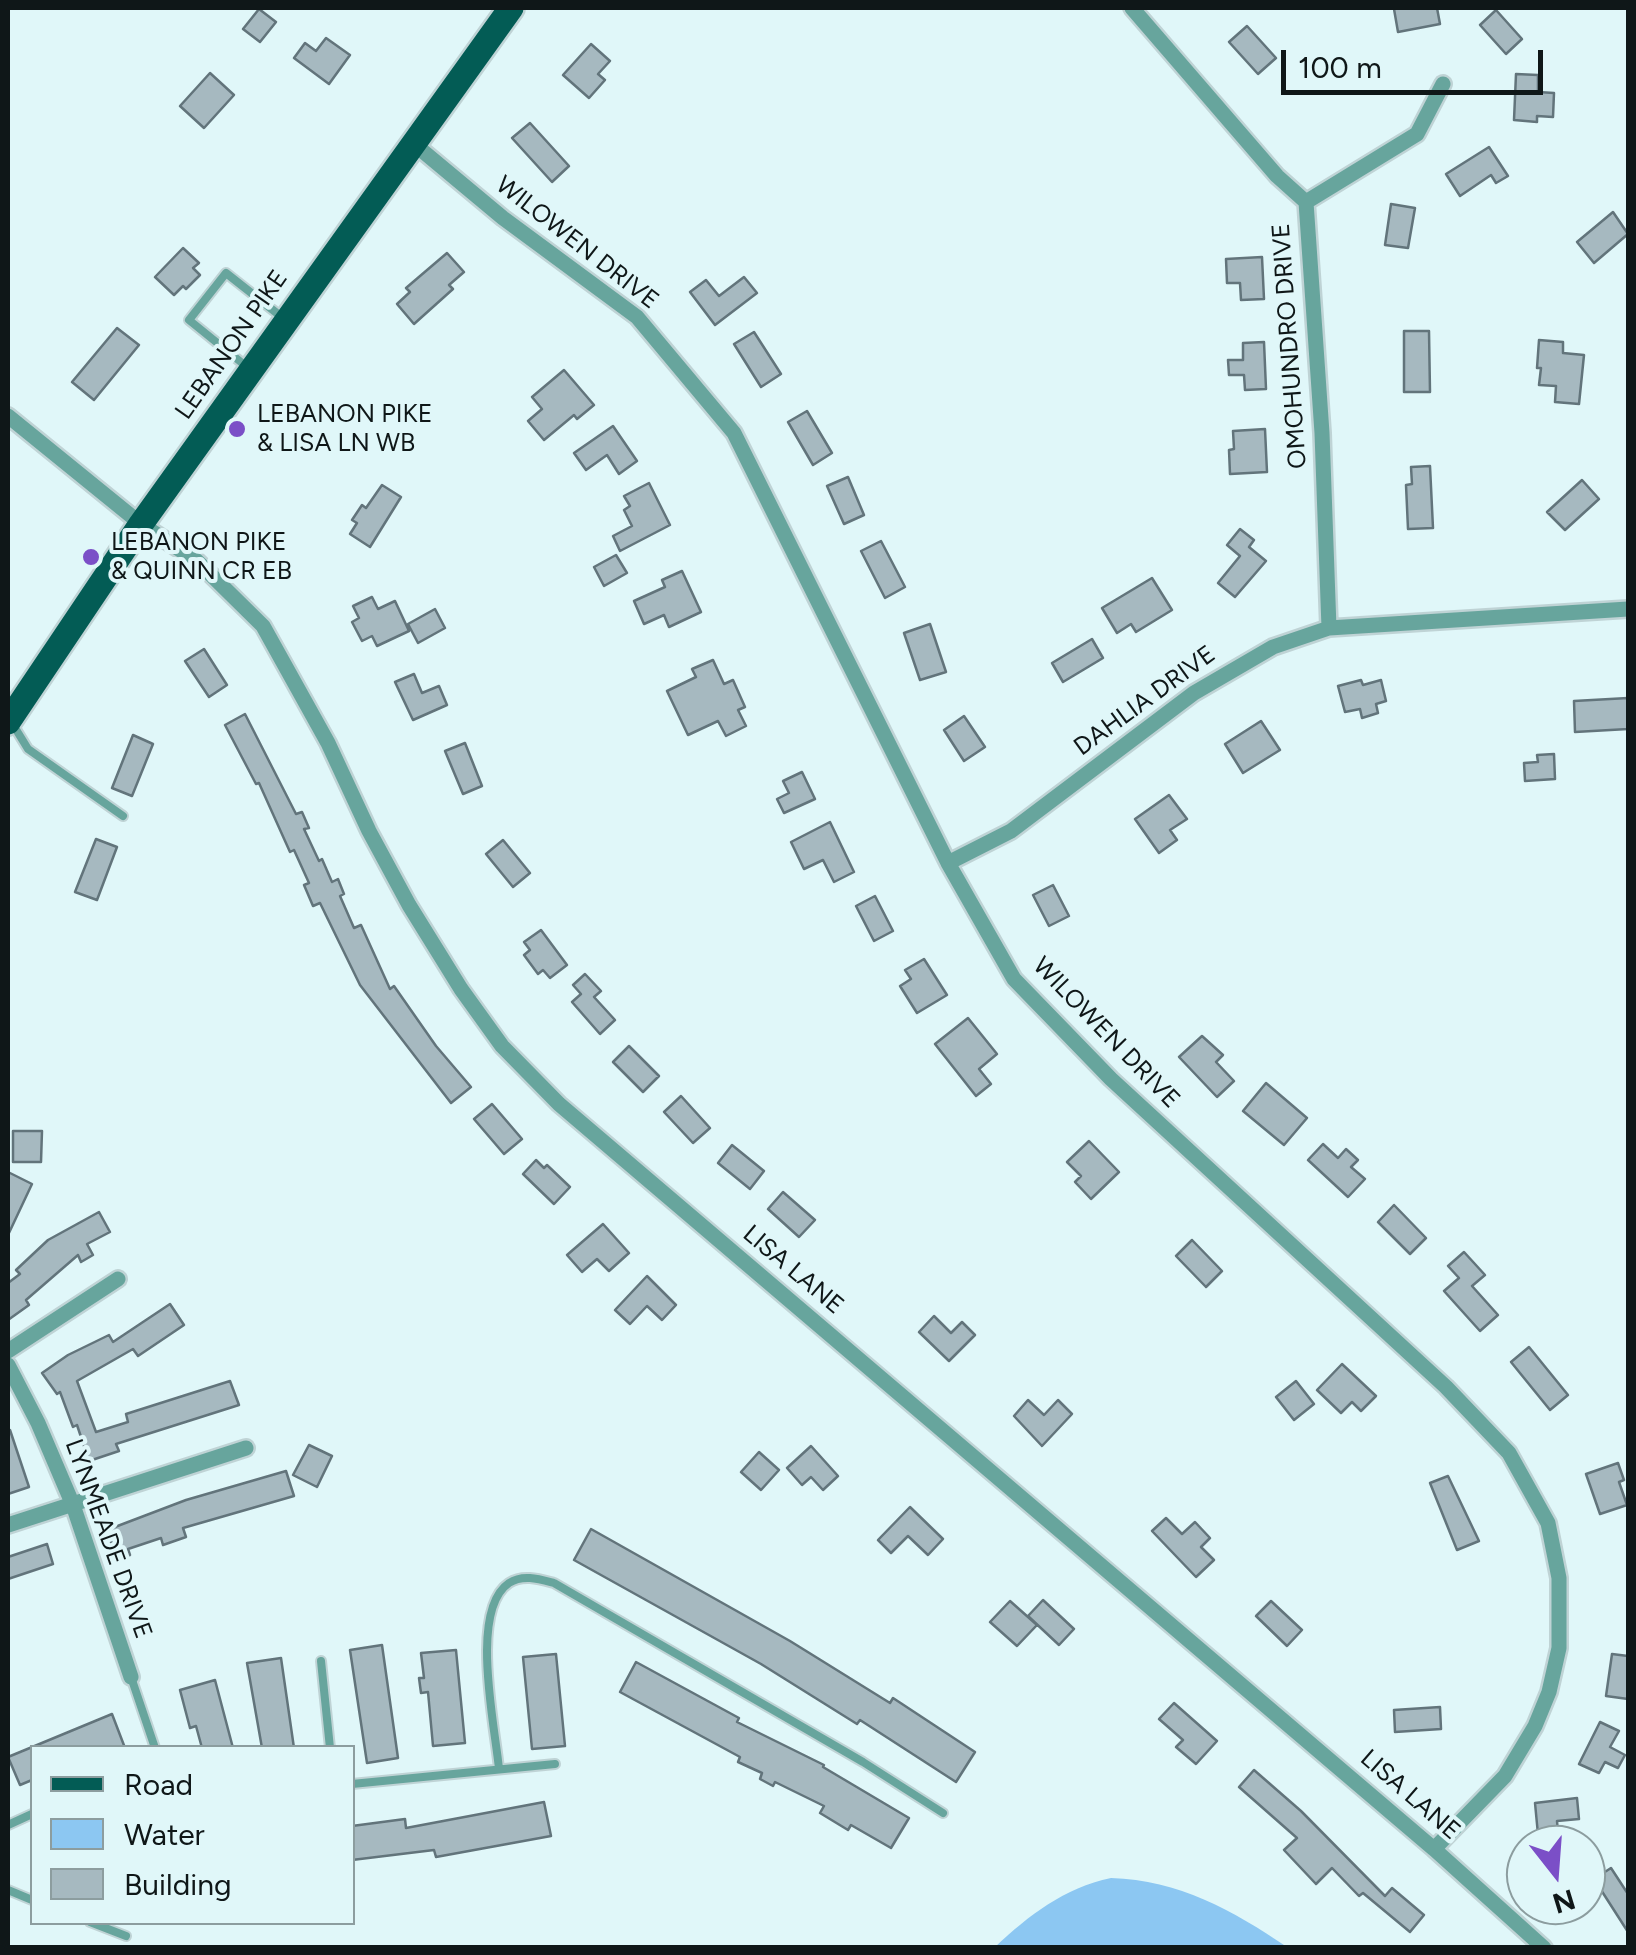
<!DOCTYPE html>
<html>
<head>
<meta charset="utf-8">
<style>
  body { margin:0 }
  #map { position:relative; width:1636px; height:1955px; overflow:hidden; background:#e0f7f9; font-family:Figtree,sans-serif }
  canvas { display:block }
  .frame { position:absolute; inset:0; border:10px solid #0f1718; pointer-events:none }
  .legend { position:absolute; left:30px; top:1745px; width:325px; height:180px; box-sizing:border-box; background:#e0f7f9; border:2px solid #8c9d9f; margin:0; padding:12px 18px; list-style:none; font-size:30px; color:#0f1718 }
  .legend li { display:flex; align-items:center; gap:20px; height:50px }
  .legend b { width:50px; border:2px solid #8c9d9f }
  .north { position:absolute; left:1506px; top:1825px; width:100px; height:100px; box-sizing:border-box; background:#e0f7f9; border:2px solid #8c9d9f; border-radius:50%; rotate:163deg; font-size:28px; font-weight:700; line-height:40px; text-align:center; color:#0f1718 }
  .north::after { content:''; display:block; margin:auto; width:35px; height:45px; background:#7b4fc7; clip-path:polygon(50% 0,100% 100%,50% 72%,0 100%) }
  .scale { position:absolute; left:1281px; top:50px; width:262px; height:45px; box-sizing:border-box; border:5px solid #0f1718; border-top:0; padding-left:12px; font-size:30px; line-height:35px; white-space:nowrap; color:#0f1718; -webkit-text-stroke:8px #e0f7f9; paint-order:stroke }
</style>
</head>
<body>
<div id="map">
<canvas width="1636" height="1955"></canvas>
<div class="frame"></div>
<ul class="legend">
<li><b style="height:12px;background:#035c55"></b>Road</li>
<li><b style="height:28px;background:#8cc7f2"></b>Water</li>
<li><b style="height:28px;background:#a6b9c0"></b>Building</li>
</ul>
<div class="north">N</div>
<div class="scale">100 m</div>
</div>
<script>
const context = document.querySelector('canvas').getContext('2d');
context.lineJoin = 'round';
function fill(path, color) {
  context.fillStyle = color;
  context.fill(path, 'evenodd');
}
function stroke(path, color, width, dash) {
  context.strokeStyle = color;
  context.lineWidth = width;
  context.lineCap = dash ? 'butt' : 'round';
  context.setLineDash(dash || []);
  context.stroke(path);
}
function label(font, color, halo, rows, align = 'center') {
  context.font = font + ' Figtree,sans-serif';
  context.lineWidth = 8;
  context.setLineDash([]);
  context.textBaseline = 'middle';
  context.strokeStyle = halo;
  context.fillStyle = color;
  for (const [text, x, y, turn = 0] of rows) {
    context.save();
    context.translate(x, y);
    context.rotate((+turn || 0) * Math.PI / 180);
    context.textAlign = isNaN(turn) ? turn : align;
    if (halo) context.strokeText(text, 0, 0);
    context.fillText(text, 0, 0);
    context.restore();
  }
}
const water = new Path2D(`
  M1111,1878C1179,1880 1232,1910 1287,1947H995C1029,1915 1064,1888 1111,1878Z`);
const building = new Path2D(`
  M1404,8H1437L1440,24L1398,32L1394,9Z
  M259,9L276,22L260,42L243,29Z
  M1496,10L1522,39L1506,54L1480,25Z
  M1247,26L1276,58L1258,74L1229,42Z
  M326,38L350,55L329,84L294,58L305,43L316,51Z
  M591,44L610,61L598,74L605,80L589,98L563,75Z
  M210,73L234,95L204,128L180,106Z
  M1516,74L1538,75V92L1554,93L1553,117L1537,116V122L1514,120Z
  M530,123L569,166L552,182L512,138Z
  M1489,147L1508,176L1496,183L1491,175L1460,196L1446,174Z
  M1391,204L1415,208L1408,248L1385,245Z
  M1613,212L1628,234L1594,263L1577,242Z
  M183,248L199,263L193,268L200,275L186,289L183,286L174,295L155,277Z
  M447,253L464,272L449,285L453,289L414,324L397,304L410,292L406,288Z
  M1262,257L1264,299L1241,300L1240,283H1227L1226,259Z
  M744,277L757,293L715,325L690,292L706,280L719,296Z
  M117,328L139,345L94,400L72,382Z
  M1404,331H1429L1430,392H1404Z
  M754,332L781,374L761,387L734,344Z
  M1539,340L1563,342V353L1584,355L1579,404L1555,402L1556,386L1539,385L1541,368H1537Z
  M1264,342L1266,389L1245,390L1244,375H1229L1228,360H1243V343Z
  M564,370L594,405L577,419L574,415L544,440L528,421L542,409L532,397Z
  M807,411L832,453L813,465L788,422Z
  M613,426L637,461L619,474L607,455L586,470L574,453Z
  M1265,429L1267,472L1230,474L1229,450L1234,449L1233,431Z
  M1430,466L1433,528L1408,529L1406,485L1412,484L1411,467Z
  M848,477L864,515L844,524L827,486Z
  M1582,480L1599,499L1565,530L1547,512Z
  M649,483L670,525L620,551L613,536L632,526L624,510L630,506L624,496Z
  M382,485L401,497L370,547L350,534L357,523L352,520L362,505L366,508Z
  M1240,529L1254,540L1249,547L1266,561L1235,597L1218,583L1240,556L1227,545Z
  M881,541L905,587L885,598L861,551Z
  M616,555L627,573L604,586L594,567Z
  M682,571L701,612L669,627L664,615L644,624L634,601L665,587L662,580Z
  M1152,578L1172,610L1136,632L1131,624L1117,633L1102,608Z
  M372,597L378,609L395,601L409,631L377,646L372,636L362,641L352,622L359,618L353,606Z
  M435,609L445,628L418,643L408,624Z
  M930,624L946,672L920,680L904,633Z
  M1092,639L1103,658L1063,682L1052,663Z
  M204,649L227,685L209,697L185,661Z
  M713,660L724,684L733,680L745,707L738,710L746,726L726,736L718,721L688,735L667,691L696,677L692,669Z
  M414,674L422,693L439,686L447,705L413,720L395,682Z
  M1361,680L1363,685L1381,680L1386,701L1376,704L1378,713L1362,718L1360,709L1345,712L1338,686Z
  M1628,698V729L1575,732L1574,701Z
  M245,714L296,814L302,812L309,828L304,829L319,861L322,859L332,882L338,879L344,894L340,896L354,928L361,925L390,989L394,986L436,1046L471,1087L451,1103L360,985L320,903L313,906L304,885L309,883L294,850L290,852L259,783L256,784L225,725Z
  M964,716L985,747L964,761L944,730Z
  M1261,721L1280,750L1243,773L1225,744Z
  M133,735L153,744L132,796L112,788Z
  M465,743L482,786L463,794L445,751Z
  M1554,754L1555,779L1525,781L1524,763L1538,762L1537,755Z
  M802,772L815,799L784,813L777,799L789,793L783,781Z
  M1169,795L1187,819L1170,830L1177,840L1159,853L1135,819Z
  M830,822L854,872L834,882L823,860L804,869L791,842Z
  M96,839L117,847L97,900L75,892Z
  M503,840L530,873L513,887L486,854Z
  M1053,885L1069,916L1049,926L1033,895Z
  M875,896L893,931L874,941L856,906Z
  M541,930L567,965L550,978L543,970L538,974L524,955L530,950L524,942Z
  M924,959L947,995L917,1013L900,986L911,979L905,970Z
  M585,974L601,991L594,997L615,1020L600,1034L572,1002L581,994L573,985Z
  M968,1018L997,1054L979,1069L991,1084L976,1096L935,1044Z
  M1202,1036L1223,1055L1216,1062L1234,1081L1217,1097L1179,1057Z
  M629,1046L659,1076L643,1092L613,1062Z
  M1266,1083L1307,1118L1284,1145L1243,1111Z
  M681,1096L710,1128L693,1143L664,1112Z
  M492,1104L522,1139L504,1154L474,1119Z
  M13,1131H42L41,1162H13Z
  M1089,1141L1119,1172L1091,1199L1075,1182L1081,1176L1067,1162Z
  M1323,1144L1338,1158L1346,1149L1358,1160L1351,1167L1365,1179L1348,1197L1308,1160Z
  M732,1145L764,1171L750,1189L718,1163Z
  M536,1160L544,1168L547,1165L570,1187L554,1204L523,1174Z
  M8,1172L32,1184L8,1235Z
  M783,1192L815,1220L799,1237L768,1209Z
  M1394,1205L1426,1238L1410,1254L1378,1222Z
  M99,1212L110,1232L87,1244L93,1255L81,1262L78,1255L26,1300L29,1305L8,1320V1283L20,1274L16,1270L48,1240Z
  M603,1224L629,1253L609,1271L597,1259L582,1272L567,1255Z
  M1192,1240L1222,1271L1206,1287L1176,1256Z
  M1464,1252L1485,1275L1472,1286L1498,1315L1480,1331L1444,1291L1459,1278L1448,1266Z
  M647,1276L676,1305L662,1320L647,1306L630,1324L615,1310Z
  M170,1304L184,1325L138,1356L133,1349L77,1381L96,1432L128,1422L126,1414L230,1381L239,1405L116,1444L119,1451L89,1461L77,1425L73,1427L60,1392L57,1394L42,1373L68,1355L109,1335L113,1342Z
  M934,1316L951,1333L962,1322L975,1335L949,1361L919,1332Z
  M1529,1347L1568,1395L1550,1410L1511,1362Z
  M1342,1364L1376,1396L1361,1411L1352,1402L1341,1413L1317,1390Z
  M1296,1381L1314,1404L1294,1420L1276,1397Z
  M1028,1400L1044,1415L1058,1400L1072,1414L1042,1446L1014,1416Z
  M8,1430H10L29,1487L8,1494Z
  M309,1445L332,1456L317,1487L293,1475Z
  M811,1446L838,1476L823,1490L811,1477L802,1485L787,1468Z
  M759,1452L779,1470L761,1490L741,1472Z
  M1618,1463L1624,1480L1619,1482L1627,1505L1600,1514L1586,1474Z
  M286,1471L294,1496L183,1528L186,1537L163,1545L161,1538L128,1549L130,1555L117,1560L107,1530L186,1500Z
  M1448,1476L1479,1541L1457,1550L1430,1483Z
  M910,1507L943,1539L928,1555L908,1536L891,1553L878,1540Z
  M1166,1518L1182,1534L1195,1522L1210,1538L1201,1547L1214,1560L1196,1577L1152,1531Z
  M591,1529L790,1641L890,1703L893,1698L975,1752L956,1782L860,1720L857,1724L761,1664L574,1560Z
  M47,1544L53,1564L8,1579V1557Z
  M1043,1600L1074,1629L1059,1645L1028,1616Z
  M1010,1601L1037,1625L1017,1646L990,1622Z
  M1271,1601L1302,1630L1287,1646L1256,1616Z
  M382,1645L398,1758L367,1763L350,1650Z
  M456,1650L465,1743L433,1746L428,1692L421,1693L419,1678H424L421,1653Z
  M556,1654L565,1746L532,1749L523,1657Z
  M1612,1654L1628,1656V1699L1606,1696Z
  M281,1658L294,1748H262L247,1663Z
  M636,1662L739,1718L737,1722L824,1765L823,1767L909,1818L891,1848L851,1825L848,1830L820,1813L824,1806L775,1782L773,1786L760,1779L762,1773L738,1762L740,1757L620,1692Z
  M215,1680L233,1748H202L196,1726L190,1728L180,1690Z
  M1174,1703L1217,1741L1196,1764L1176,1747L1183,1740L1159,1719Z
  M1440,1707L1441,1729L1395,1732L1394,1710Z
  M112,1714L125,1748H32V1780L20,1785L8,1757Z
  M1600,1722L1619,1731L1610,1747L1625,1755L1618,1768L1605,1762L1599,1773L1579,1764Z
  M1254,1770L1301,1811L1385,1896L1392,1888L1424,1915L1410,1932L1363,1893L1359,1896L1332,1868L1316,1884L1284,1850L1297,1838L1239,1787Z
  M1577,1798L1579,1819L1557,1821L1559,1845H1539L1535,1803Z
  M544,1802L551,1836L436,1857L434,1850L352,1860V1826L405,1819L406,1828Z
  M1611,1868L1628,1894V1932L1594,1879Z`);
const service = new Path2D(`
  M247,367L189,320L226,273L283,318
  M12,723L28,749L123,816
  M321,1661L330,1748
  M131,1677L155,1748
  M499,1769C495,1726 469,1610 509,1583C523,1574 539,1579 554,1583L863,1762L943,1813
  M352,1784L555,1764
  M8,1825L32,1814
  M8,1890L32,1900
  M90,1922L126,1936`);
const minor = new Path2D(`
  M1132,8L1277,176L1306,202L1322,433L1329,628
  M413,143L503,218L637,317L734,433L948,863L1014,979L1111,1079L1446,1387L1509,1453L1548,1523L1559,1578V1648L1549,1692L1535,1726L1505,1776L1434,1849
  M1306,202L1417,134L1443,84
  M8,416L141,524L197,561L263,626L328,743L369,831L409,905L461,989L502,1046L559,1104L1434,1849L1544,1948
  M948,863L1011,831L1194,693L1273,647L1329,628L1628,609
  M8,1351L118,1279
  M8,1365L38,1423L73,1505L131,1677
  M8,1525L246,1448`);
const primary = new Path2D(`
  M8,722L141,524L511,8`);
const markers = [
  [237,429,10,"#7b4fc7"],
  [91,557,10,"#7b4fc7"]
];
const streetNames = [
  ["WILOWEN DRIVE",577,243,38],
  ["LEBANON PIKE",232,345,-55],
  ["OMOHUNDRO DRIVE",1290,346,-94],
  ["DAHLIA DRIVE",1145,701,-36],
  ["WILOWEN DRIVE",1106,1033,46],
  ["LISA LANE",793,1270,40],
  ["LYNMEADE DRIVE",108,1539,70],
  ["LISA LANE",1410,1795,41]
];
const poiNames = [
  ["LEBANON PIKE",257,415],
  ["& LISA LN WB",257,444],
  ["LEBANON PIKE",111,543],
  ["& QUINN CR EB",111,572]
];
fill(water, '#8cc7f2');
fill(building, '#a6b9c0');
stroke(building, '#62747b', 2.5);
stroke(service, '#bfd3d5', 12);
stroke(minor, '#bfd3d5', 20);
stroke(primary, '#bfd3d5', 30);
stroke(service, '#67a59d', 8);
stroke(minor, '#67a59d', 15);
stroke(primary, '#035c55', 25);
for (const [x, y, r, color] of markers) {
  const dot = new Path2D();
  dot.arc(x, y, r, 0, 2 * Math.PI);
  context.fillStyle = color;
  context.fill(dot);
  stroke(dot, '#e0f7f9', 4);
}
label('25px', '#0f1718', '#e0f7f9', streetNames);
label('25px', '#0f1718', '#e0f7f9', poiNames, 'left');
</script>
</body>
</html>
